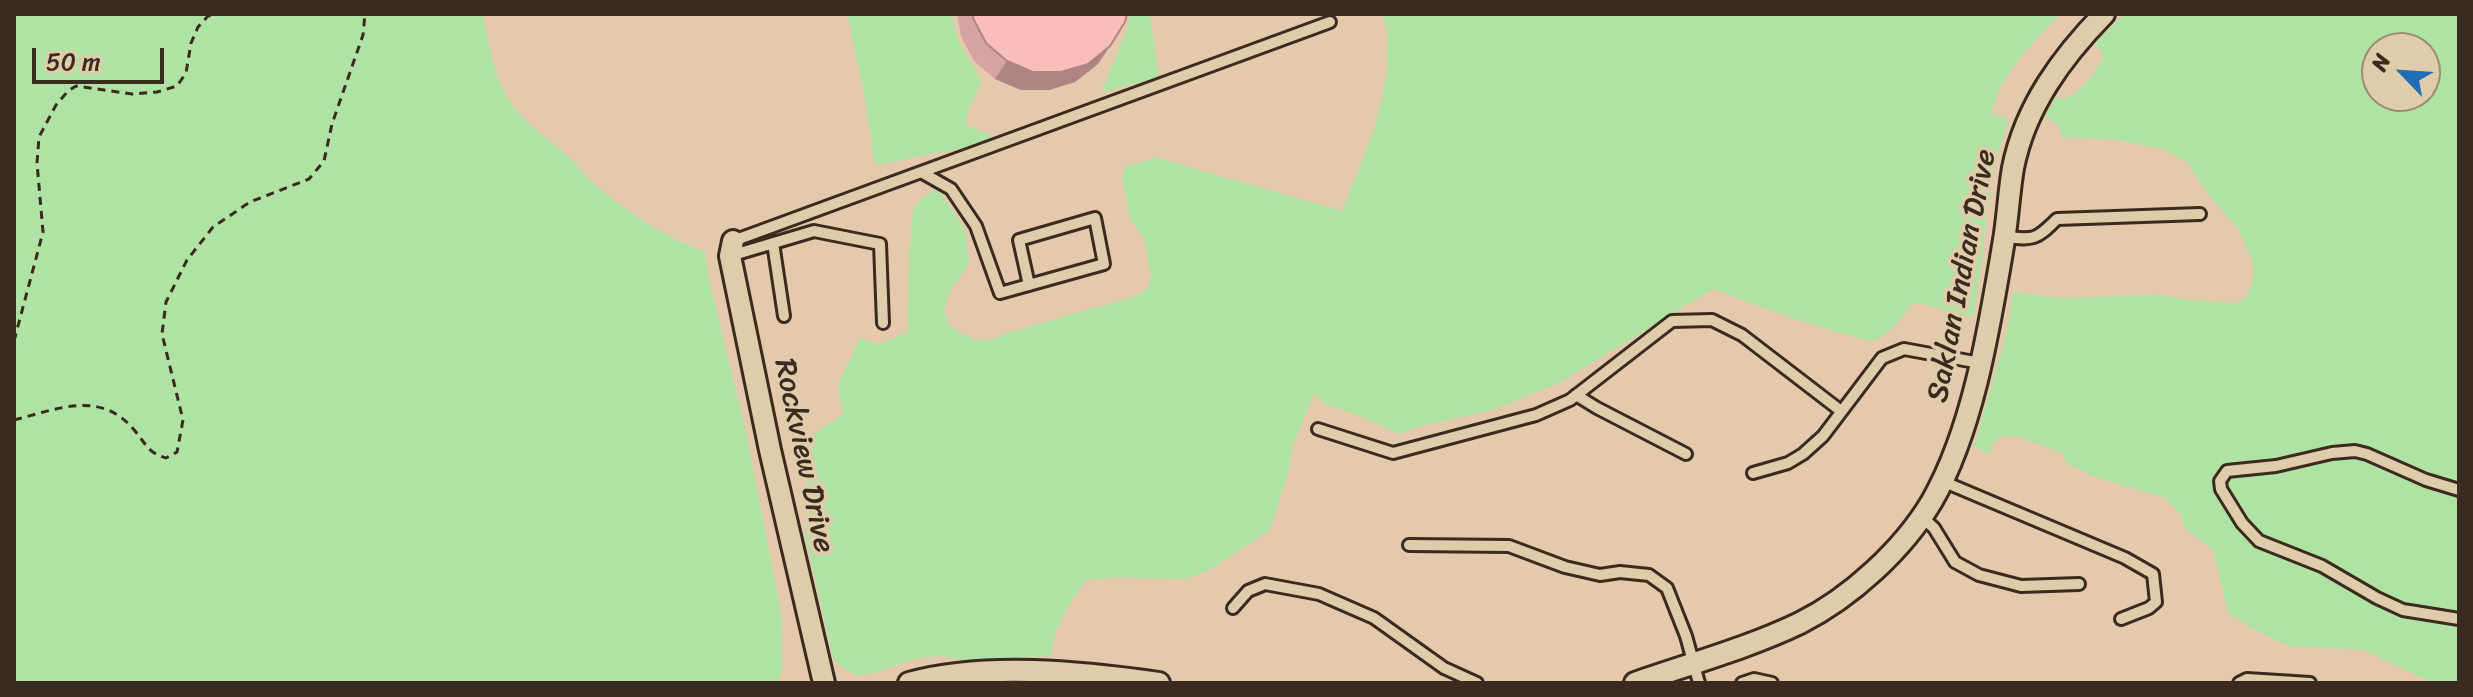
<!DOCTYPE html>
<html>
<head>
<meta charset="utf-8">
<style>
  body { margin:0 }
  #map { position:relative; width:2473px; height:697px; overflow:hidden; background:#e4c9ad; font-family:Sriracha,sans-serif }
  canvas { display:block }
  .frame { position:absolute; inset:0; border:16px solid #3b2a1e; pointer-events:none }
  .north { position:absolute; left:2361px; top:32px; width:80px; height:80px; box-sizing:border-box; background:#deccaa; border:2px solid #9d8b72; border-radius:50%; rotate:295deg; font-size:22px; font-weight:700; line-height:32px; text-align:center; color:#3b2a1e }
  .north::after { content:''; display:block; margin:auto; width:28px; height:36px; background:#1f6fb2; clip-path:polygon(50% 0,100% 100%,50% 72%,0 100%) }
  .scale { position:absolute; left:32px; top:48px; width:132px; height:36px; box-sizing:border-box; border:4px solid #3b2a1e; border-top:0; padding-left:10px; font-size:24px; line-height:28px; white-space:nowrap; color:#3b2a1e; -webkit-text-stroke:6px #deccaa; paint-order:stroke }
</style>
</head>
<body>
<div id="map">
<canvas width="2473" height="697"></canvas>
<div class="frame"></div>
<div class="north">N</div>
<div class="scale">50 m</div>
</div>
<script>
const context = document.querySelector('canvas').getContext('2d');
context.lineJoin = 'round';
function fill(path, color) {
  context.fillStyle = color;
  context.fill(path, 'evenodd');
}
function stroke(path, color, width, dash) {
  context.strokeStyle = color;
  context.lineWidth = width;
  context.lineCap = dash ? 'butt' : 'round';
  context.setLineDash(dash || []);
  context.stroke(path);
}
function label(font, color, halo, rows, align = 'center') {
  context.font = font + ' Sriracha,sans-serif';
  context.lineWidth = 8;
  context.setLineDash([]);
  context.textBaseline = 'middle';
  context.strokeStyle = halo;
  context.fillStyle = color;
  for (const [text, x, y, turn = 0] of rows) {
    context.save();
    context.translate(x, y);
    context.rotate((+turn || 0) * Math.PI / 180);
    context.textAlign = isNaN(turn) ? turn : align;
    if (halo) context.strokeText(text, 0, 0);
    context.fillText(text, 0, 0);
    context.restore();
  }
}
const green = new Path2D(`
  M14,14H483C488,41 493,73 507,97C521,122 549,138 569,157C577,164 582,173 590,180C624,210 662,236 705,252L708,275L747,437L781,613L782,669L778,683H14Z
  M847,14H952C955,43 969,56 981,81C977,95 965,111 966,125L990,135V141L984,144L875,165L864,93Z
  M1129,14H1150L1159,77L1101,93L1129,24Z
  M1383,14H2061C2038,36 1994,81 1992,114L2009,120C1985,183 1986,252 1973,317L1914,302C1901,318 1890,335 1871,342L1789,317L1713,289L1559,383L1493,410L1417,427L1398,434L1360,416L1323,403L1314,393L1292,447L1289,471L1270,530L1211,569L1186,579L1120,577L1086,580C1071,602 1051,629 1052,656L964,660L940,656L916,658L871,674L857,675L843,668L833,659L805,535L807,462L802,442L843,414L838,384L860,338L880,345L908,331L909,254L912,217L914,208L922,198L937,188L965,229L969,263L948,294L944,310L948,324C970,340 982,347 1007,333L1136,296L1148,288L1151,277L1144,238L1130,219L1123,181L1125,166L1143,162L1154,157L1342,211C1366,151 1400,80 1383,14Z
  M2124,14H2459V683H2433L2364,650L2289,646L2254,629L2228,613L2213,550L2184,527L2182,516L2165,498L2090,475L2066,462L2062,453L2017,436L2000,437L1993,443L1990,454L1974,446L2008,328L2012,292L2058,298L2162,295L2187,300L2238,303L2245,298L2253,283V263L2239,230L2208,194L2186,161L2162,149L2118,140L2062,137L2058,125L2045,116L2056,97L2062,99C2083,93 2092,76 2103,58L2100,50L2094,44ZM2377,48H2425V96H2377Z`);
const path = new Path2D(`
  M14,341L43,232L37,163L39,137L56,105L68,91L76,86L132,94L157,92L177,86L186,73L191,43L198,27L208,16L217,14
  M14,420C58,409 101,389 135,431C146,444 148,453 166,458L177,452L183,420L162,334L166,302L187,260L213,227L250,202L309,179L324,161L332,124L363,35L365,14`);
const service = new Path2D(`
  M921,172L951,189L976,226L1000,293L1104,264L1095,218L1019,240L1029,285
  M2005,237C2034,240 2036,240 2057,219L2200,214
  M733,241L1330,22
  M773,243L784,316
  M730,256L814,231L880,244L883,323
  M1576,395L1597,408L1686,454
  M1318,429L1393,453L1536,415L1570,400L1672,321L1712,320L1742,335L1841,411
  M1753,473L1788,463L1803,454L1823,436L1882,358L1904,349L1980,363
  M1942,481L2125,558L2153,574L2156,602L2149,608L2121,619
  M2459,490L2426,480L2367,454L2355,451L2332,453L2276,466L2227,471L2220,481L2221,489L2242,523L2259,541L2322,566L2377,598L2403,610L2459,619
  M1922,517L1934,528L1955,562L1979,575L2021,586L2079,584
  M1409,545L1509,546L1565,567L1600,575L1620,572L1649,575L1667,588L1686,636L1699,683
  M1233,608L1248,591L1265,584L1319,594L1374,618L1444,668L1477,683
  M1742,683L1754,679L1772,683
  M2239,683L2247,679L2310,683`);
const minor = new Path2D(`
  M733,241L730,256L770,450L824,683
  M909,683C985,662 1082,672 1159,683
  M1635,683C1689,664 1748,648 1800,623C1850,598 1903,550 1932,501C1974,428 1990,323 2004,240C2008,216 2009,191 2013,168C2025,107 2062,57 2104,14`);
const wall = new Path2D(`
  M957,14H1127L1098,64L1075,82L1049,90H1021L995,79L974,61L961,36Z`);
const shadedWall = new Path2D(`
  M1110,46L1098,64L1075,82L1049,90H1021L995,79L1007,61Z`);
const building = new Path2D(`
  M973,14H1127L1125,22L1110,46L1088,64L1061,72H1033L1007,61L986,43L973,18Z`);
const streetNames = [
  ["Saklan Indian Drive",1963,276,-79],
  ["Rockview Drive",803,456,78]
];
fill(green, '#afe3a4');
stroke(service, '#3b2a1e', 16);
stroke(minor, '#3b2a1e', 26);
stroke(path, '#3b2a1e', 3, [8, 6]);
stroke(service, '#deccaa', 10);
stroke(minor, '#deccaa', 20);
fill(wall, '#d7a3a0');
fill(shadedWall, '#af8582');
fill(building, '#fabeba');
stroke(building, '#af8582', 2);
label('30px', '#3b2a1e', '#deccaa', streetNames);
</script>
</body>
</html>
